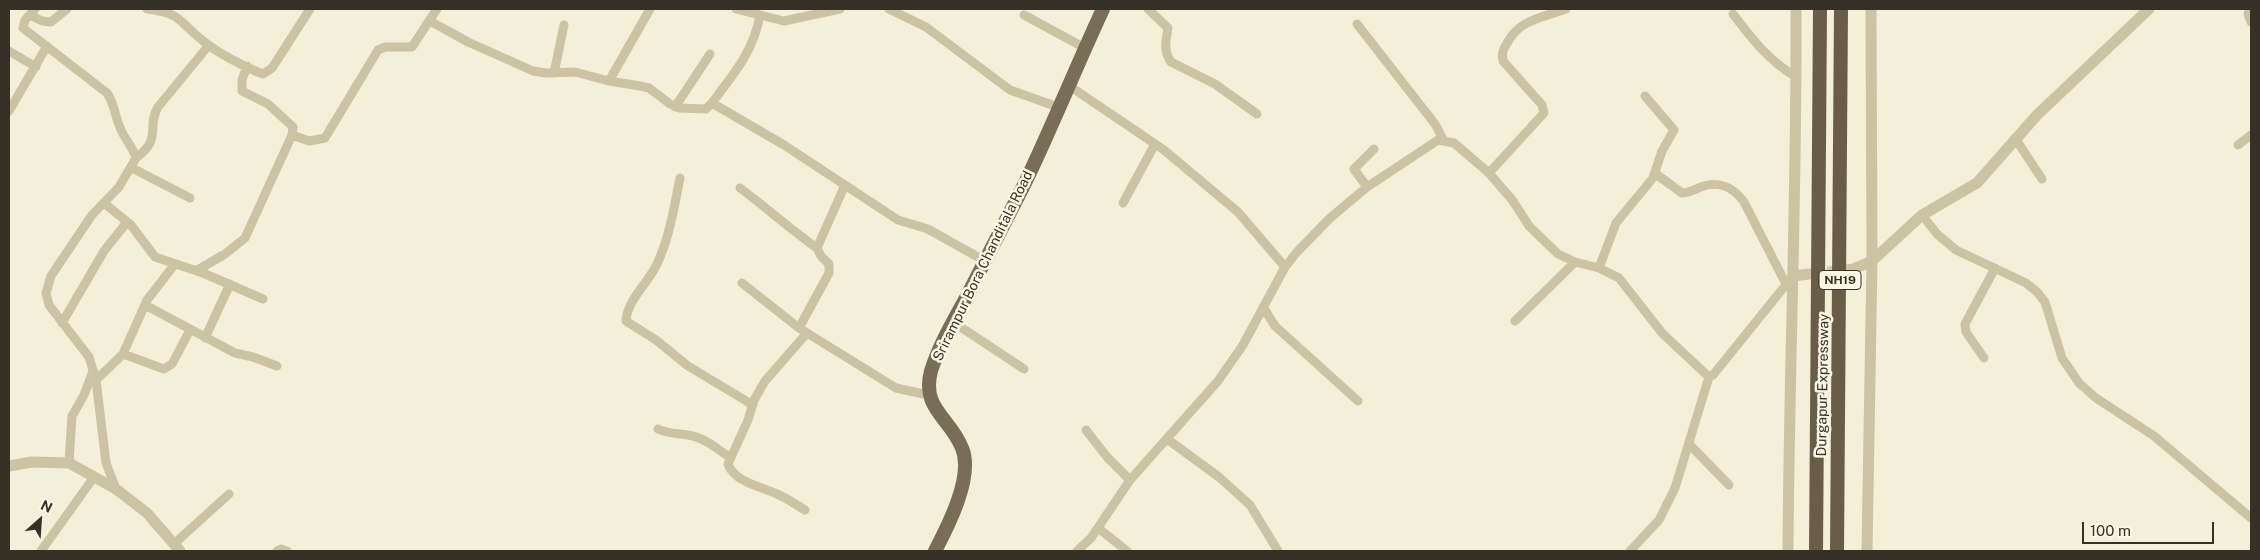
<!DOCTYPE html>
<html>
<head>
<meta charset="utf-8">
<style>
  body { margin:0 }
  #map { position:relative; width:2260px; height:560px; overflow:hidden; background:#f3efd8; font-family:"Public Sans",sans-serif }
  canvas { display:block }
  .frame { position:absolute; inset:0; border:10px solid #363026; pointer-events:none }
  .north { position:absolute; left:15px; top:495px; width:50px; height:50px; -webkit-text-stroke:4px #fbf7e4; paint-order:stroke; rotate:26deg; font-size:14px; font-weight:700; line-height:20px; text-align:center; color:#363026 }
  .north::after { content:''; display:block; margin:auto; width:18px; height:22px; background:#363026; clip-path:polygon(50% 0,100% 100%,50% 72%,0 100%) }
  .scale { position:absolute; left:2082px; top:522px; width:132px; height:22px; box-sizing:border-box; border:2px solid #363026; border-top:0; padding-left:6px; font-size:15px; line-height:18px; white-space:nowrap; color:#363026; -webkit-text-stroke:4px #fbf7e4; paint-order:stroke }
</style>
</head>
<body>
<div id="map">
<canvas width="2260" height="560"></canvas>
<div class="frame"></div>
<div class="north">N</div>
<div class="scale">100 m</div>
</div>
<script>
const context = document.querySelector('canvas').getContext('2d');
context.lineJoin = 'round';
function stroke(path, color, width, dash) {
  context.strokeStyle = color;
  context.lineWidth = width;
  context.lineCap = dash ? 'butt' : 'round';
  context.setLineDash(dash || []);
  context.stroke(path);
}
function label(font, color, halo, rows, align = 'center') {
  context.font = font + ' "Public Sans",sans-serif';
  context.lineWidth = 5;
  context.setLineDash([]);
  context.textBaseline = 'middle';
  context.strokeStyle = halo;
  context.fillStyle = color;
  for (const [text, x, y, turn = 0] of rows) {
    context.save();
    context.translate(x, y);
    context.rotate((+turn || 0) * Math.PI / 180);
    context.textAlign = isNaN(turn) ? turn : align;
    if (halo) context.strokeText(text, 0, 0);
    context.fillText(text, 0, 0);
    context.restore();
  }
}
const tertiaryTunnel = new Path2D(`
  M1811,274L1853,269`);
const minor = new Path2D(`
  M35,9L25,20L23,28L107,93C115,104 115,118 121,130C126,141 133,147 136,158L119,187L92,215L51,276L46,293L49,305L89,357L96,380L106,463L116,489
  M147,9C182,13 178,21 202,40C216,52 246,68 263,74L272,68L310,9
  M736,9L784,21L840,9
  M889,9L926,27L1010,90L1058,107
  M1148,9L1168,28C1166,40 1163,51 1171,62L1215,84L1257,114
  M2250,9L2248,14L2251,22
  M1733,14C1753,40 1768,60 1796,77
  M30,15L42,21L51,22L67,9
  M1024,15L1085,48
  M430,21L468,42L533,71L546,73L575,72L609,81L640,86L649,88L670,104L679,108L706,109L712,103C734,73 753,53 760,15
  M1357,24L1435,124L1443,139
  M9,51L36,67
  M554,73L564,25
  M609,81L650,9
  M1068,85L1164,150L1238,212L1285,267
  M712,103L784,145L898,220L928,229L985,261
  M675,107L710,54
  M9,111L47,46
  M292,135L309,141L325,138L378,50L385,47H412L437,9
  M2015,138L2042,179
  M2238,145L2251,135
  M136,158C163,138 146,127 158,107L209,45
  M132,168L190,198
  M1489,173L1544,113L1542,105L1503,61C1501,54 1503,49 1507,43C1520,19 1542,18 1566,9
  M1656,174L1682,193C1689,193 1695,189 1701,187C1719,180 1734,188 1744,202L1786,284
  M680,178C674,207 670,236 657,264C649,282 627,300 626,321L656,340L688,366L753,405
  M1367,187L1354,169L1374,149
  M740,188C767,208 790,229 817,248
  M104,203L131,225L155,257L203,273L263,299
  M1123,203L1155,144
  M1922,215L1937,234L1956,250L2026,283L2037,292L2045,302L2062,358L2079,383L2096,398L2154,436L2251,518
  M1599,268L1616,223L1653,178L1662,151L1674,130L1645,96
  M196,271L225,254L245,238L292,135L293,127L268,104L242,91V80L247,66
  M742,283L799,328L896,388L928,395
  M145,305L235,353L253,357L277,366
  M1263,307L1275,326L1358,401
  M1515,321L1575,262
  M953,322L1024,369
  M62,323L104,251L127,222
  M799,328L829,273V264L821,256L817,248L845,185
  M205,338L230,284
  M123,354L164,369L172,364L190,330
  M1984,358L1966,332L1965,324L1995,268
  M96,380L123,354L147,300L175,264
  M658,429C669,434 676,433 688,435C703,437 717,448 729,457
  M1086,430L1107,457L1130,480
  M1167,439L1219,477L1250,505L1278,551
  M1689,444L1729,485
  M69,463L72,416L84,395L93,371
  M805,510C796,505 787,498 777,494C762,487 734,482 728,464L748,420L754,400L765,381L807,333
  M1098,528L1127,551
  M175,543L229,494
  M41,551L94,477
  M277,551L281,549L287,551
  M1077,551L1091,538L1130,480L1218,381L1243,345L1285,267L1297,252L1329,219L1367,187L1438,140L1454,143L1489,173L1513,201L1529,226L1558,254L1575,262L1599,268L1619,278L1662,333L1709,377
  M1630,551L1659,520L1675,488L1709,377L1713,375L1793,276`);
const tertiary = new Path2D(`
  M1853,269L1872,261L1922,215L1977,183L2037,115L2149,9
  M1793,276L1809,274
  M9,466L32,462L69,463L116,489L147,513L180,551
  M1788,551C1789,370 1797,190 1796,9
  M1867,551L1872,261L1871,9`);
const primary = new Path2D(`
  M935,551C948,526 974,476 962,448C950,417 921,409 931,371C939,345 954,320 967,296C986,259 1005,222 1024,185C1052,127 1076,67 1103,9`);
const trunk = new Path2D(`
  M1816,551L1820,9
  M1837,551L1841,9`);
const shields = [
  [1840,280,42]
];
const shieldNames = [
  ["NH19",1840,280]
];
const streetNames = [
  ["Srirampur Bora Chanditala Road",983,266,-64],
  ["Durgapur Expressway",1823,385,-89]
];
stroke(tertiaryTunnel, '#cdc9b4', 11, [11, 5.5]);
stroke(minor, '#ccc3a3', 9);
stroke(tertiary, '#ccc3a3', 11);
stroke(primary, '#7a6d55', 14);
stroke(trunk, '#695d48', 14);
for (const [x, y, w] of shields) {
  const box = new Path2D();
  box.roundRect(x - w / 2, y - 9.5, w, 19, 4);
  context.fillStyle = '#fbf7e4';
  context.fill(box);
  stroke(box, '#363026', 1);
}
label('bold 12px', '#363026', null, shieldNames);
label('14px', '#363026', '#fbf7e4', streetNames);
</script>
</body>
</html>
